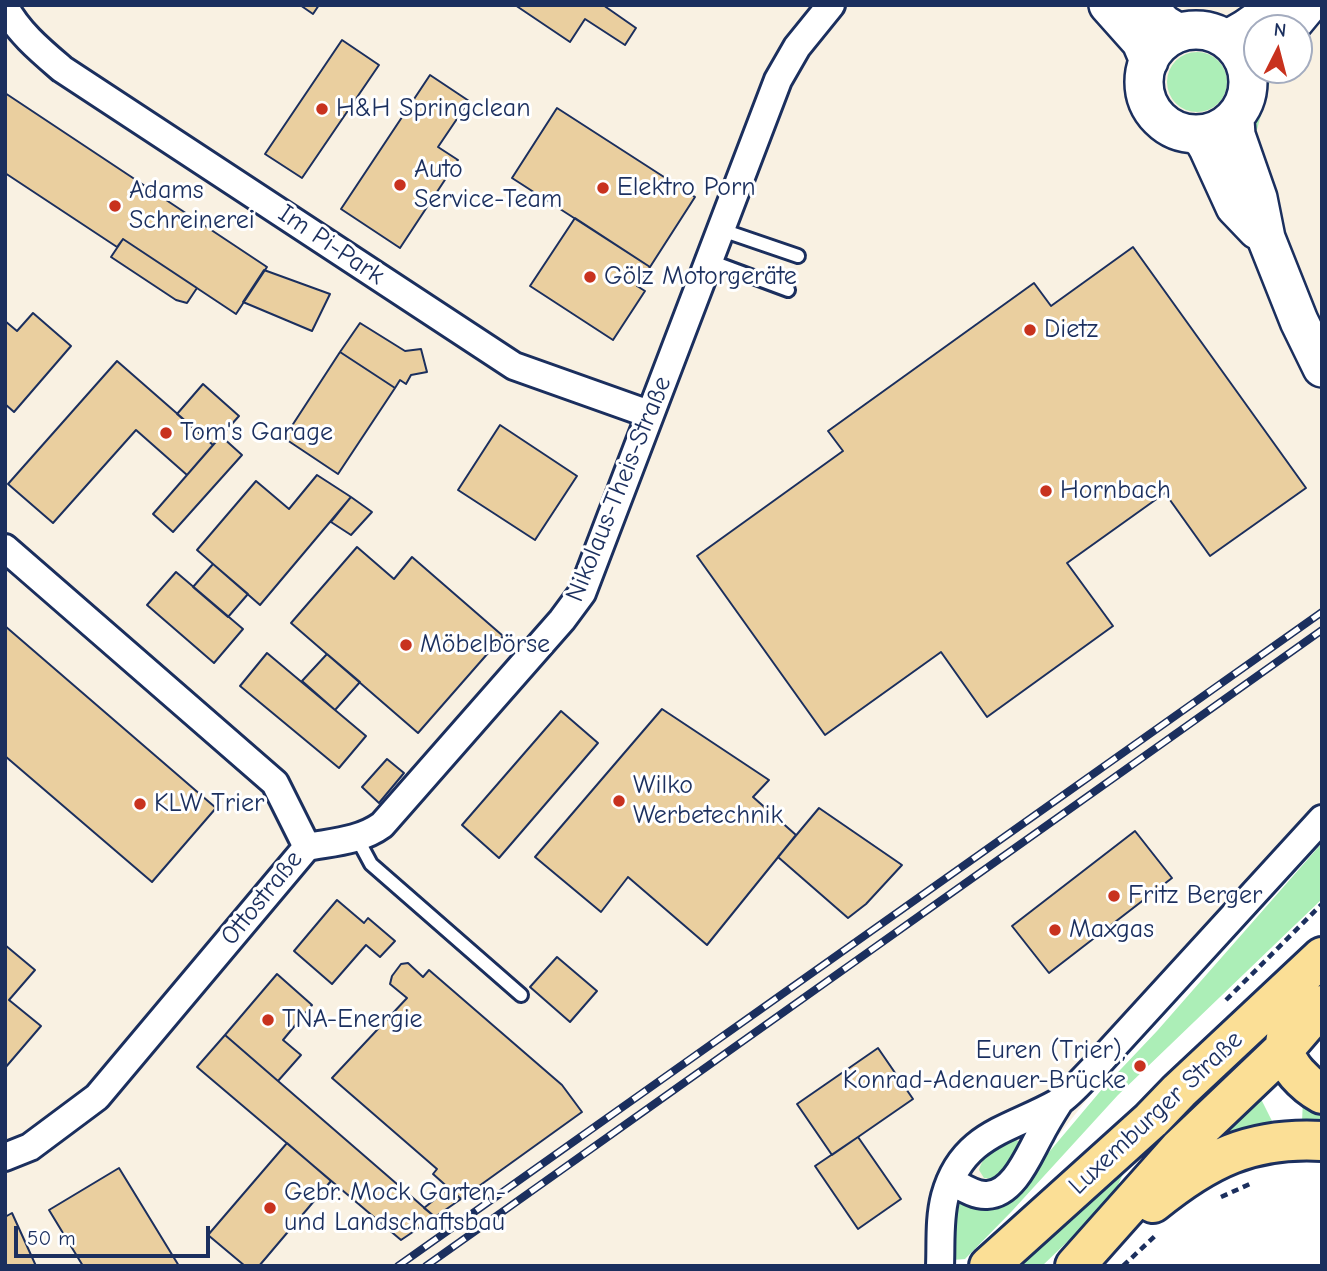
<!DOCTYPE html>
<html>
<head>
<meta charset="utf-8">
<style>
  body { margin:0 }
  #map { position:relative; width:1327px; height:1271px; overflow:hidden; background:#fff; font-family:"Comic Neue",sans-serif }
  canvas { display:block }
  .frame { position:absolute; inset:0; border:7px solid #1b2f5e; pointer-events:none }
  .north { position:absolute; left:1243px; top:14px; width:70px; height:70px; box-sizing:border-box; background:#fff; border:2px solid #a4acbf; border-radius:50%; rotate:6deg; font-size:19px; font-weight:700; line-height:28px; text-align:center; color:#1b2f5e }
  .north::after { content:''; display:block; margin:auto; width:24px; height:32px; background:#c8321e; clip-path:polygon(50% 0,100% 100%,50% 72%,0 100%) }
  .scale { position:absolute; left:14px; top:1226px; width:196px; height:32px; box-sizing:border-box; border:4px solid #1b2f5e; border-top:0; padding-left:9px; font-size:21px; line-height:24px; white-space:nowrap; color:#1b2f5e; -webkit-text-stroke:5px #fff; paint-order:stroke }
</style>
</head>
<body>
<div id="map">
<canvas width="1327" height="1271"></canvas>
<div class="frame"></div>
<div class="north">N</div>
<div class="scale">50 m</div>
</div>
<script>
const context = document.querySelector('canvas').getContext('2d');
context.lineJoin = 'round';
function fill(path, color) {
  context.fillStyle = color;
  context.fill(path, 'evenodd');
}
function stroke(path, color, width, dash) {
  context.strokeStyle = color;
  context.lineWidth = width;
  context.lineCap = dash ? 'butt' : 'round';
  context.setLineDash(dash || []);
  context.stroke(path);
}
function label(font, color, halo, rows, align = 'center') {
  context.font = font + ' "Comic Neue",sans-serif';
  context.lineWidth = 6;
  context.setLineDash([]);
  context.textBaseline = 'middle';
  context.strokeStyle = halo;
  context.fillStyle = color;
  for (const [text, x, y, turn = 0] of rows) {
    context.save();
    context.translate(x, y);
    context.rotate((+turn || 0) * Math.PI / 180);
    context.textAlign = isNaN(turn) ? turn : align;
    if (halo) context.strokeText(text, 0, 0);
    context.fillText(text, 0, 0);
    context.restore();
  }
}
const built = new Path2D(`
  M5,5H1322V804L984,1229L943,1266H5ZM1257,28H1299V70H1257Z`);
const green = new Path2D(`
  M1167 82a30 30 0 1 1 60 0a30 30 0 1 1-60 0Z
  M1263,70H1273L1251,152L1249,116L1258,97L1259,78Z
  M1322,843V899L1118,1095L1012,1211L965,1259L952,1260L954,1211L958,1197L1028,1177L1103,1088L1157,1031Z
  M1260,1097L1274,1125L1215,1139Z
  M1303,1099L1322,1113V1123L1302,1122Z
  M1169,1125V1130L1123,1174L1111,1200L1042,1266H1016Z
  M1015,1139L1021,1143L1004,1169L993,1179L984,1178L979,1170C983,1155 1000,1140 1015,1139Z`);
const building = new Path2D(`
  M300,5H319L313,14Z
  M515,5H603L636,28L625,45L585,19L570,42Z
  M342,40L379,65L302,178L265,154Z
  M430,75L469,101L438,147L458,160L400,248L341,209Z
  M5,93L267,267L236,314L123,239L117,247L5,173Z
  M557,108L695,197L650,267L512,178Z
  M575,218L650,267L637,286L645,291L613,340L530,286Z
  M123,239L197,288L187,303L176,300L111,257Z
  M1133,247L1306,488L1210,556L1165,493L1067,563L1113,626L987,717L941,652L825,735L697,556L843,451L828,431L1034,283L1051,306Z
  M264,270L330,294L312,331L243,302Z
  M33,313L71,346L14,412L5,404V321L17,331Z
  M360,323L405,351L421,349L427,372L411,375L406,384L400,380L395,388L340,352Z
  M340,352L395,388L338,474L284,438Z
  M117,361L213,445L187,475L136,430L53,523L8,484Z
  M203,384L239,416L213,445L177,414Z
  M500,425L577,476L535,540L458,490Z
  M221,436L242,455L173,532L153,514Z
  M317,475L351,497L260,605L197,550L256,481L289,509Z
  M351,497L372,512L351,535L331,522Z
  M357,547L394,579L412,557L503,636L418,733L291,623Z
  M213,564L248,594L228,617L193,587Z
  M176,572L243,629L214,663L147,605Z
  M5,626L216,808L152,882L5,756Z
  M267,653L366,736L339,768L240,686Z
  M327,654L360,682L335,710L302,681Z
  M662,709L769,780L753,797L796,835L707,945L628,877L601,912L535,857Z
  M561,711L598,743L499,858L462,825Z
  M387,759L404,773L379,803L362,787Z
  M819,808L902,865L866,904L848,918L778,857Z
  M1135,831L1172,878L1049,973L1012,926Z
  M337,900L364,923L368,918L395,941L380,957L366,945L332,984L294,951Z
  M5,945L35,970L9,1000L41,1026L5,1068Z
  M557,957L597,991L570,1022L530,987Z
  M408,963L423,977L429,970L562,1085L582,1112L461,1199L433,1174L437,1169L332,1078L407,998L390,984L392,976L401,964Z
  M277,974L312,1005L283,1040L301,1055L278,1081L225,1035Z
  M225,1035L278,1081L435,1217L401,1240L197,1067Z
  M878,1048L913,1099L832,1155L797,1104Z
  M858,1137L901,1199L858,1229L815,1166Z
  M287,1143L331,1181L259,1266H245L208,1235Z
  M119,1168L179,1266H83L49,1210Z
  M449,1188L461,1199L435,1217L424,1208Z
  M12,1213L36,1266H5V1217Z`);
const path = new Path2D(`
  M1226,1000L1322,904
  M1221,1197L1252,1183
  M1123,1266L1157,1234`);
const lane = new Path2D(`
  M722,230L798,256
  M710,261L788,290
  M357,838L371,864L521,995`);
const street = new Path2D(`
  M5,7C18,32 41,51 62,69L514,366L649,414
  M5,548L275,783L307,847L97,1097L30,1147L5,1157
  M307,847C333,842 360,841 382,825L562,620L582,593L778,80L797,47L831,5
  M951,1181C962,1187 975,1196 987,1195C1014,1194 1029,1154 1040,1135C1046,1123 1053,1112 1060,1101
  M940,1266C941,1243 939,1219 945,1196C962,1134 1009,1130 1057,1103C1071,1094 1084,1078 1096,1066L1322,819`);
const secondary = new Path2D(`
  M1108,5L1141,42L1149,61
  M1145,5L1164,24L1179,33
  M1289,28L1308,5
  M1144 82a52 52 0 1 1 104 0a52 52 0 1 1-104 0Z
  M1226,39C1245,31 1260,20 1274,5
  M1235,120L1236,135L1258,198L1266,238L1299,321L1322,368
  M1196,134L1204,141L1208,148L1235,207L1257,230`);
const primary = new Path2D(`
  M1289,1023C1288,1030 1285,1038 1285,1046C1284,1065 1306,1085 1322,1094
  M1153,1203C1207,1159 1251,1137 1322,1141
  M989,1266L1151,1120L1179,1091L1322,957
  M1075,1266L1180,1148L1285,1048L1322,1005`);
const rail = new Path2D(`
  M398,1266L1322,612
  M426,1266L1322,630`);
const markers = [
  [322,109,7,"#c8321e"],
  [400,185,7,"#c8321e"],
  [603,188,7,"#c8321e"],
  [115,206,7,"#c8321e"],
  [590,277,7,"#c8321e"],
  [1030,330,7,"#c8321e"],
  [166,433,7,"#c8321e"],
  [1046,491,7,"#c8321e"],
  [406,645,7,"#c8321e"],
  [619,801,7,"#c8321e"],
  [140,804,7,"#c8321e"],
  [1114,896,7,"#c8321e"],
  [1055,930,7,"#c8321e"],
  [268,1020,7,"#c8321e"],
  [1140,1066,7,"#c8321e"],
  [270,1208,7,"#c8321e"]
];
const poiNames = [
  ["H&H Springclean",336,109],
  ["Auto",414,170],
  ["Service-Team",414,200],
  ["Elektro Porn",617,188],
  ["Adams",129,191],
  ["Schreinerei",129,221],
  ["Gölz Motorgeräte",604,277],
  ["Dietz",1044,330],
  ["Tom's Garage",180,433],
  ["Hornbach",1060,491],
  ["Möbelbörse",420,645],
  ["Wilko",633,786],
  ["Werbetechnik",633,816],
  ["KLW Trier",154,804],
  ["Fritz Berger",1128,896],
  ["Maxgas",1069,930],
  ["TNA-Energie",282,1020],
  ["Euren (Trier),",1126,1051,"right"],
  ["Konrad-Adenauer-Brücke",1126,1081,"right"],
  ["Gebr. Mock Garten-",284,1193],
  ["und Landschaftsbau",284,1223]
];
const streetNames = [
  ["Im Pi-Park",331,245,34],
  ["Nikolaus-Theis-Straße",619,489,-68],
  ["Ottostraße",262,898,-51],
  ["Luxemburger Straße",1156,1113,-43]
];
fill(built, '#f9f1e2');
fill(green, '#aceeb7');
fill(building, '#eacf9f');
stroke(building, '#1b2f5e', 2);
stroke(lane, '#1b2f5e', 18);
stroke(street, '#1b2f5e', 32);
stroke(secondary, '#1b2f5e', 42);
stroke(primary, '#1b2f5e', 44);
stroke(path, '#1b2f5e', 4.5, [7, 5]);
stroke(lane, '#fff', 12);
stroke(street, '#fff', 26);
stroke(secondary, '#fff', 37);
stroke(primary, '#fbdf96', 38);
stroke(rail, '#1b2f5e', 8);
stroke(rail, '#fff', 5, [16]);
for (const [x, y, r, color] of markers) {
  const dot = new Path2D();
  dot.arc(x, y, r, 0, 2 * Math.PI);
  context.fillStyle = color;
  context.fill(dot);
  stroke(dot, '#fff', 2.5);
}
label('26px', '#1b2f5e', '#fff', poiNames, 'left');
label('26px', '#1b2f5e', '#fff', streetNames);
</script>
</body>
</html>
